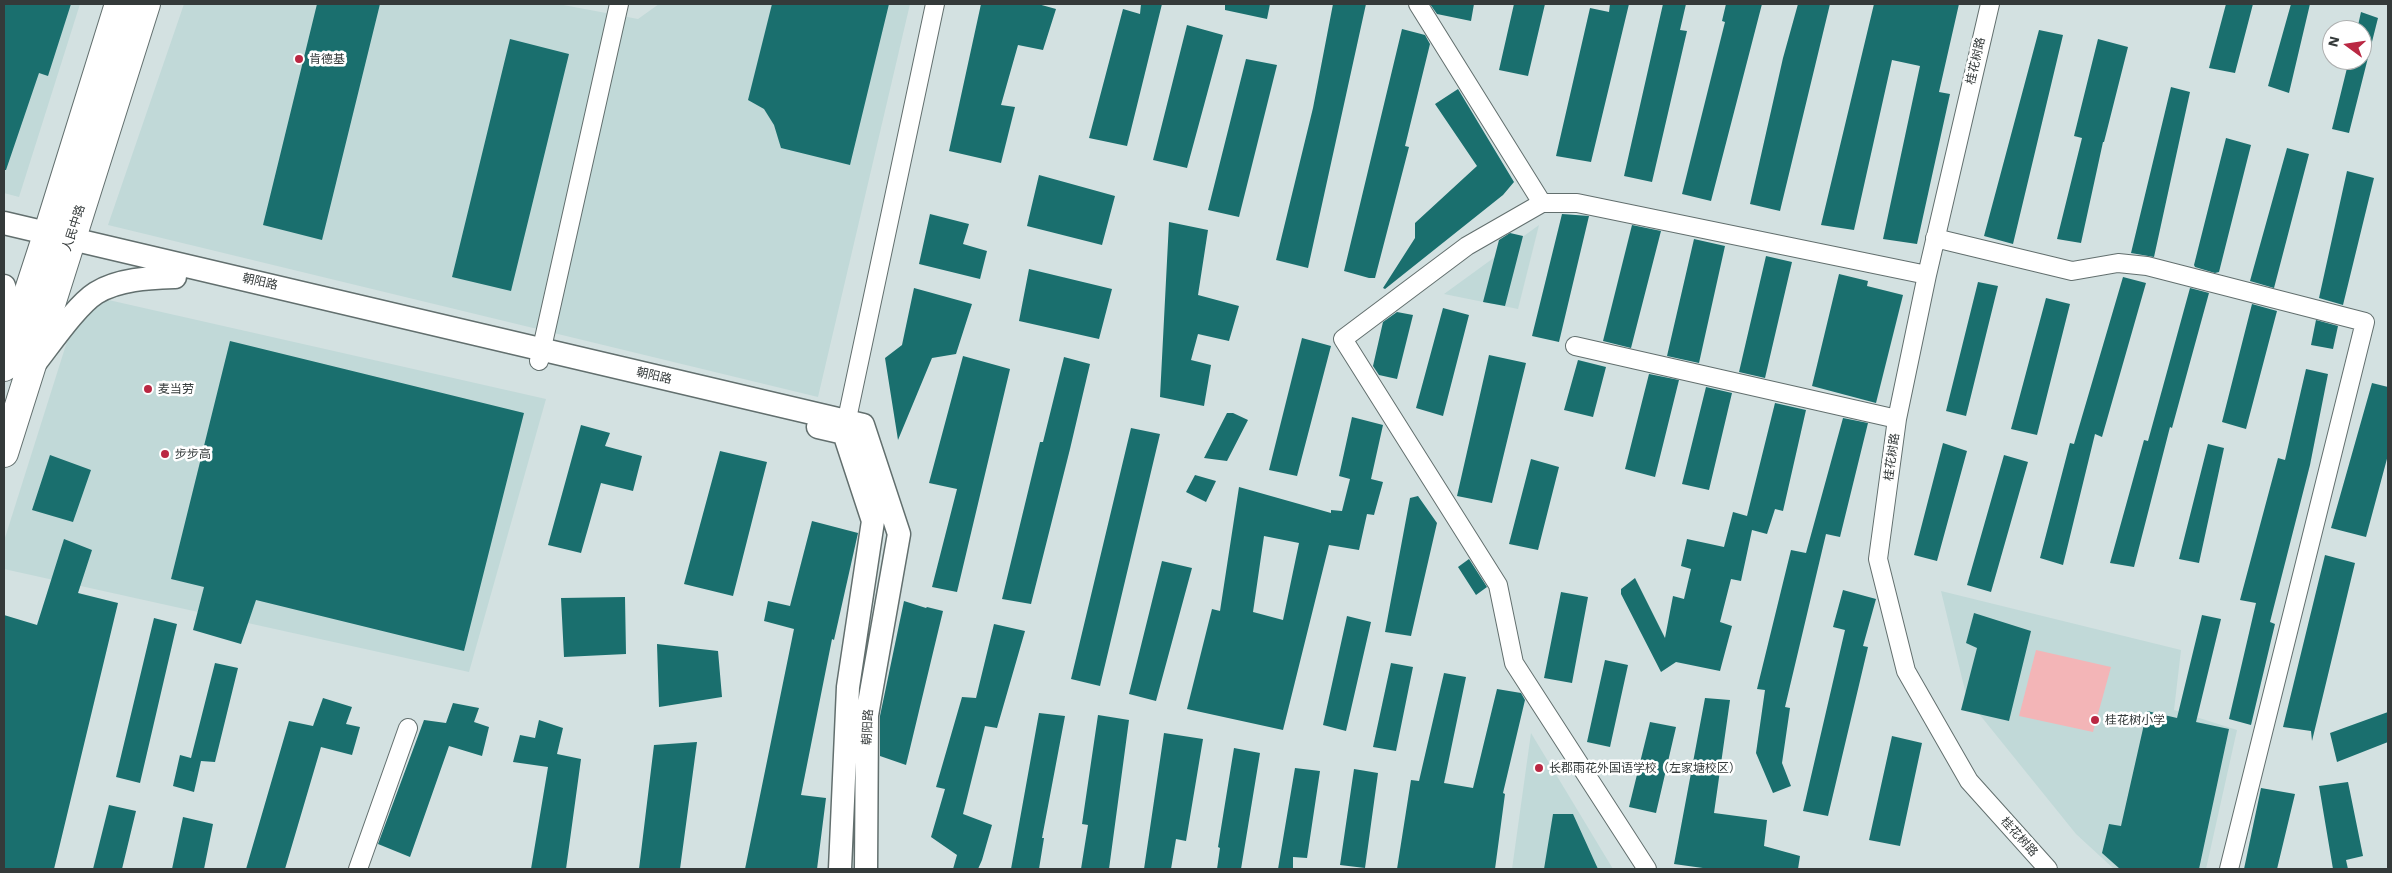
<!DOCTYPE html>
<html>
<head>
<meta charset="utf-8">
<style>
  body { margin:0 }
  #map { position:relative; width:2392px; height:873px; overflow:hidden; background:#d3e1e1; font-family:"Work Sans",sans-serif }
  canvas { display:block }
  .frame { position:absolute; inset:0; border:5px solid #343a3a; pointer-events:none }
  .north { position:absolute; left:2322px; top:20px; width:50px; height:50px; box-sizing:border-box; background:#fff; border:1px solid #aeb0b0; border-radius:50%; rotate:284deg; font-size:14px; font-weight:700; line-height:20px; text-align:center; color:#343a3a }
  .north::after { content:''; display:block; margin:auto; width:18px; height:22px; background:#ba2843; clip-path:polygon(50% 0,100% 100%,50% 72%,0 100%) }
</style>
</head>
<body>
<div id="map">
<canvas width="2392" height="873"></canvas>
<div class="frame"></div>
<div class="north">N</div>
</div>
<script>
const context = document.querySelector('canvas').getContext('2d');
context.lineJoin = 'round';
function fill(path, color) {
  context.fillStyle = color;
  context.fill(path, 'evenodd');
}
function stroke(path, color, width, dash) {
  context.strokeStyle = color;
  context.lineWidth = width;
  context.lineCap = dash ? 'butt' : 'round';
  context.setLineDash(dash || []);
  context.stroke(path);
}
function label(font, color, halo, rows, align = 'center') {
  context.font = font + ' "Work Sans","Noto Sans SC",sans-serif';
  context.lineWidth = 5;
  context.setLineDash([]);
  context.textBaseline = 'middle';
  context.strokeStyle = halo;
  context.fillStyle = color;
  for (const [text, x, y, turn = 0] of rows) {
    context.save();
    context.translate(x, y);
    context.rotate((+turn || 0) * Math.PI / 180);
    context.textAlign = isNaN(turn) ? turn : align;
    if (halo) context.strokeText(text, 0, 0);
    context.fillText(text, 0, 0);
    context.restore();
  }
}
const built = new Path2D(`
  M4,4H80L19,197L4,193Z
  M184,4H558L638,19L659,4H910L818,397L108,225Z
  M1539,225L1518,309L1444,294Z
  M82,294L546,399L469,672L4,569V541Z
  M1941,591L2181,650L2174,710L2237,730L2206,869H2114L2076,834L1967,699Z
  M1531,733L1613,869H1512Z`);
const green = new Path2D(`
  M2036,650L2111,667L2093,732L2019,716Z`);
const building = new Path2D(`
  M4,4H71L48,76L39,73L6,170H4Z
  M317,4H380L322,240L263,225Z
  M772,4H889L850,165L781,148L774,125L764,109L748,100Z
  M981,4H1038L1056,9L1043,50L1018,45L1001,105L1015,107L1001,163L949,151Z
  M1141,4H1162L1127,146L1089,138L1123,9L1140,14Z
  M1225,4H1270L1267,19L1225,10Z
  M1333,4H1366L1308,268L1276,260L1313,108Z
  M1430,4H1474L1471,21L1437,14Z
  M1514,4H1545L1528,76L1499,70Z
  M1610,4H1629L1591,162L1556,156L1590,8L1609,12Z
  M1663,4H1686L1680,30L1687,31L1652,182L1624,176Z
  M1726,4H1762L1711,201L1682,194L1725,22L1722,21Z
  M1798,4H1830L1780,211L1750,204L1783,58Z
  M1874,4H1959L1939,92L1950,94L1917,244L1883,239L1920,66L1892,60L1854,230L1821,225Z
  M2226,4H2253L2235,73L2209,68Z
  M2291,4H2310L2289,93L2268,86Z
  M2361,12L2378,18L2349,133L2332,129L2349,60H2362V30H2357Z
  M1187,25L1223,35L1187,168L1153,160Z
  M1402,29L1425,35L1430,44L1405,146L1409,147L1375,278H1369L1344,271Z
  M2039,30L2063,35L2013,244L1984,236Z
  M510,39L569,54L511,291L452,277Z
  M2098,39L2128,47L2104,142H2103L2081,243L2057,239L2082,138L2074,136Z
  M1246,59L1277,65L1239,217L1208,210Z
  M2171,87L2190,92L2154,257L2131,253Z
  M1458,89L1514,182L1503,195L1385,289L1383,288L1415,238V223L1477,166L1435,104Z
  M2226,138L2251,145L2219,272L2215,273L2195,267L2194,265Z
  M2287,148L2309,154L2274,288L2250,281Z
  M2347,171L2374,178L2343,305L2319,298Z
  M1039,175L1115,196L1102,245L1027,226Z
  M930,214L969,224L963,244L987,251L980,279L919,264Z
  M1562,214L1589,216L1559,342L1532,336Z
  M1169,222L1208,230L1198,295L1239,306L1229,341L1198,334L1191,360L1211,365L1204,406L1160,397Z
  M1632,225L1661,231L1631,348L1603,341Z
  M1510,233L1523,236L1505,306L1483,302L1499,240Z
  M1694,239L1725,246L1699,363L1667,356Z
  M1766,256L1792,262L1765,378L1739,372Z
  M1029,269L1112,289L1099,339L1019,321Z
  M1839,274L1868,281L1867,286L1903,295L1876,403L1812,386Z
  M2123,277L2146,283L2102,437L2095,434L2063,565L2040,558L2070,443L2074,444Z
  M1978,282L1998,286L1966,416L1946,411Z
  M914,288L972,304L956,354L932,358L898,440L885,358L902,345Z
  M2190,288L2209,293L2172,428L2170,427L2134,567L2110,563L2144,440L2148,441Z
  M2046,298L2070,304L2037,435L2011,429Z
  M2252,304L2277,311L2246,429L2222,422Z
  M1443,308L1469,315L1443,416L1416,408Z
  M1397,312L1413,315L1397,379L1379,375L1373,366L1383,322Z
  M2316,320L2338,326L2333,349L2311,345Z
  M1302,338L1331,346L1297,476L1269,470Z
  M230,341L524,413L464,651L256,600L241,644L193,630L204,587L171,579Z
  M1489,355L1526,363L1492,503L1457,496Z
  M963,356L1010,369L957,592L932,587L957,489L929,483Z
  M1064,357L1090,364L1070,449L1031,604L1002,599L1040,442H1043Z
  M1578,360L1606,367L1593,417L1564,410Z
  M2306,369L2328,374L2310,465L2270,622L2275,624L2251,725L2229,719L2256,603L2240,600L2278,458L2285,460Z
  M1649,374L1679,380L1655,477L1625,469Z
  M2372,383L2388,387V455L2366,537L2331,528Z
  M1706,387L1732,393L1709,490L1682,484Z
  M1775,403L1806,410L1783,511L1775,509L1767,534L1752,530L1741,581L1731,579L1720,622L1732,626L1720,671L1676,662L1661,672L1621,594V589L1635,578L1665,638L1673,596L1684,599L1691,569L1681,566L1687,539L1724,547L1733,512L1747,516Z
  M1227,413H1233L1248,420L1227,461L1204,458Z
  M1352,417L1383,425L1371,479L1383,482L1374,515L1367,514L1359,550L1329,545L1283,730L1187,709L1212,609L1220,611L1239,487L1331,513V510L1342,511L1350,479L1339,476ZM1264,536L1299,543L1283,620L1253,612Z
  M1843,418L1868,423L1840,537L1826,534L1785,707L1790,708L1782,763L1791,786L1773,793L1756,753L1765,690L1757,689L1791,550L1806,553Z
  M581,425L610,433L605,446L642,456L633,491L601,483L581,553L548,545Z
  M1131,428L1160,434L1100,686L1071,679Z
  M1943,443L1967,451L1937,561L1914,555Z
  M2208,444L2224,448L2199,563L2179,559Z
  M720,451L767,462L733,596L684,584Z
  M50,455L91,470L73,522L32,510Z
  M2004,455L2028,462L1991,592L1967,585Z
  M1531,459L1559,467L1538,550L1509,544Z
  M1195,475L1216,481L1206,502L1186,492Z
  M1418,496L1437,523L1411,636L1385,632L1410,498Z
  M812,521L858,533L834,640L832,639L801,795L826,798L817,869H745L794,629L764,621L768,601L790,606Z
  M64,539L92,550L78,593L118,603L54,869H4V615L37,625Z
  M2325,555L2355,563L2312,741L2311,731L2283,727Z
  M1469,559L1487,587L1476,595L1458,567Z
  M1162,561L1192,568L1156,701L1129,694Z
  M1843,590L1876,599L1863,646L1868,647L1828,816L1803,811L1845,630L1833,627Z
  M1561,592L1588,597L1572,683L1544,678Z
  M625,597L626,654L564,657L561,598Z
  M904,601L926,608L927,607L943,611L906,765L880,756V716Z
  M1974,613L2031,631L2009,721L1961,710L1977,648L1966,643Z
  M2202,615L2221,619L2196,722L2229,729L2199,869H2120L2102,853L2109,824L2121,826L2147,711L2177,718Z
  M1347,616L1371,622L1346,731L1323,725Z
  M154,618L177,624L140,783L116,777Z
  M994,624L1025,631L997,728L985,726L963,814L992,825L982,860L978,869H953L957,855L931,837L945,789L936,787L962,697L976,698Z
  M657,644L718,651L722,697L659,707Z
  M1605,660L1628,665L1610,747L1587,742Z
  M215,663L238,668L215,762L201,761L194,792L173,786L180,755L191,758Z
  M1391,663L1413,667L1396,751L1373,747Z
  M1444,673L1466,677L1444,783L1473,788L1497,689L1521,693L1525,700L1503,793L1505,794L1495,869H1397L1411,780L1419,781Z
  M323,698L352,707L346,724L360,727L352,755L321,747L285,869H246L289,721L313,726Z
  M1705,698L1730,700L1714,813L1767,820L1764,846L1800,856L1798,869H1710L1674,864Z
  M453,703L479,708L474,722L489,727L482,756L449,746L410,857L378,844L424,720L446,723Z
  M2388,712V742L2337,762L2330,733Z
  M1039,713L1065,716L1042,838H1044L1039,869H1011Z
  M1098,715L1129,720L1109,869H1081L1088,825L1082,824Z
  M539,720L563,728L557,754L581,759L566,869H531L548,767L513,762L520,735L535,738Z
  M1650,722L1676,727L1656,813L1629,807Z
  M1164,733L1203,739L1186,841L1176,839L1171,869H1144Z
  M1892,736L1922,743L1900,846L1869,840Z
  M697,742L680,869H639L654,745Z
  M1234,748L1260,753L1241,869H1217L1220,848L1218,847Z
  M1295,768L1320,771L1307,858L1293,857V869H1278Z
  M1354,769L1378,773L1365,868L1340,865Z
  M2348,782L2363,856L2346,860L2348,869H2333L2319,786Z
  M2261,788L2295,794L2277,869H2244Z
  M109,805L136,811L122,869H93Z
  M1553,814H1573L1598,869H1544Z
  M183,817L213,824L204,869H172Z`);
const minor = new Path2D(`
  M1418,4L1542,203
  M1990,4L1927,275L1897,419L1878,559L1906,671L1969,781L2048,869
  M1935,238L2072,271L2118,263L2147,266L2365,322L2229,869
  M1575,346L1897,419
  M539,361L619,4
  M844,433L935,4
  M358,869L408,728
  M1647,869L1514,663L1498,585L1343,339L1467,246L1542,203H1577L1927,275`);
const tertiary = new Path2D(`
  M4,223L863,425L899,534L867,715L866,869
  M4,286L7,296L8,345
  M36,362C51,343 77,305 96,293C119,279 149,278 175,277
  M818,427L844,433L873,521L848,687L840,869`);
const primary = new Path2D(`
  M4,367L48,232L119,4
  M4,453L146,4`);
const markers = [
  [299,59,5,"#ba2843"],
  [148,389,5,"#ba2843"],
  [165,454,5,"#ba2843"],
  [2095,720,5,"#ba2843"],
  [1539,768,5,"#ba2843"]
];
const poiNames = [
  ["肯德基",309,59],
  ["麦当劳",158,389],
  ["步步高",175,454],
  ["桂花树小学",2105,720],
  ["长郡雨花外国语学校（左家塘校区）",1549,768]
];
const streetNames = [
  ["桂花树路",1976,61,-77],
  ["人民中路",74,228,-72],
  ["朝阳路",260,282,13],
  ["朝阳路",654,376,13],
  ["桂花树路",1892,457,-82],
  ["朝阳路",868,727,-87],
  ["桂花树路",2019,837,48]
];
fill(built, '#c1d9d8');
fill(green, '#f3b5b7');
fill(building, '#1a6f6e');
stroke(minor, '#626f6e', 20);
stroke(tertiary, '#626f6e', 25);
stroke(primary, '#626f6e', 30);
stroke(minor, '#fff', 18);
stroke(tertiary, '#fff', 22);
stroke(primary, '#fff', 28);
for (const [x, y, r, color] of markers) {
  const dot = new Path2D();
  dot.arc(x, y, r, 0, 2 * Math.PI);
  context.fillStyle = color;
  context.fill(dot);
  stroke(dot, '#fff', 2);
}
label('12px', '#343a3a', '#fff', poiNames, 'left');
label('12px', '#343a3a', '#fff', streetNames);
</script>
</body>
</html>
